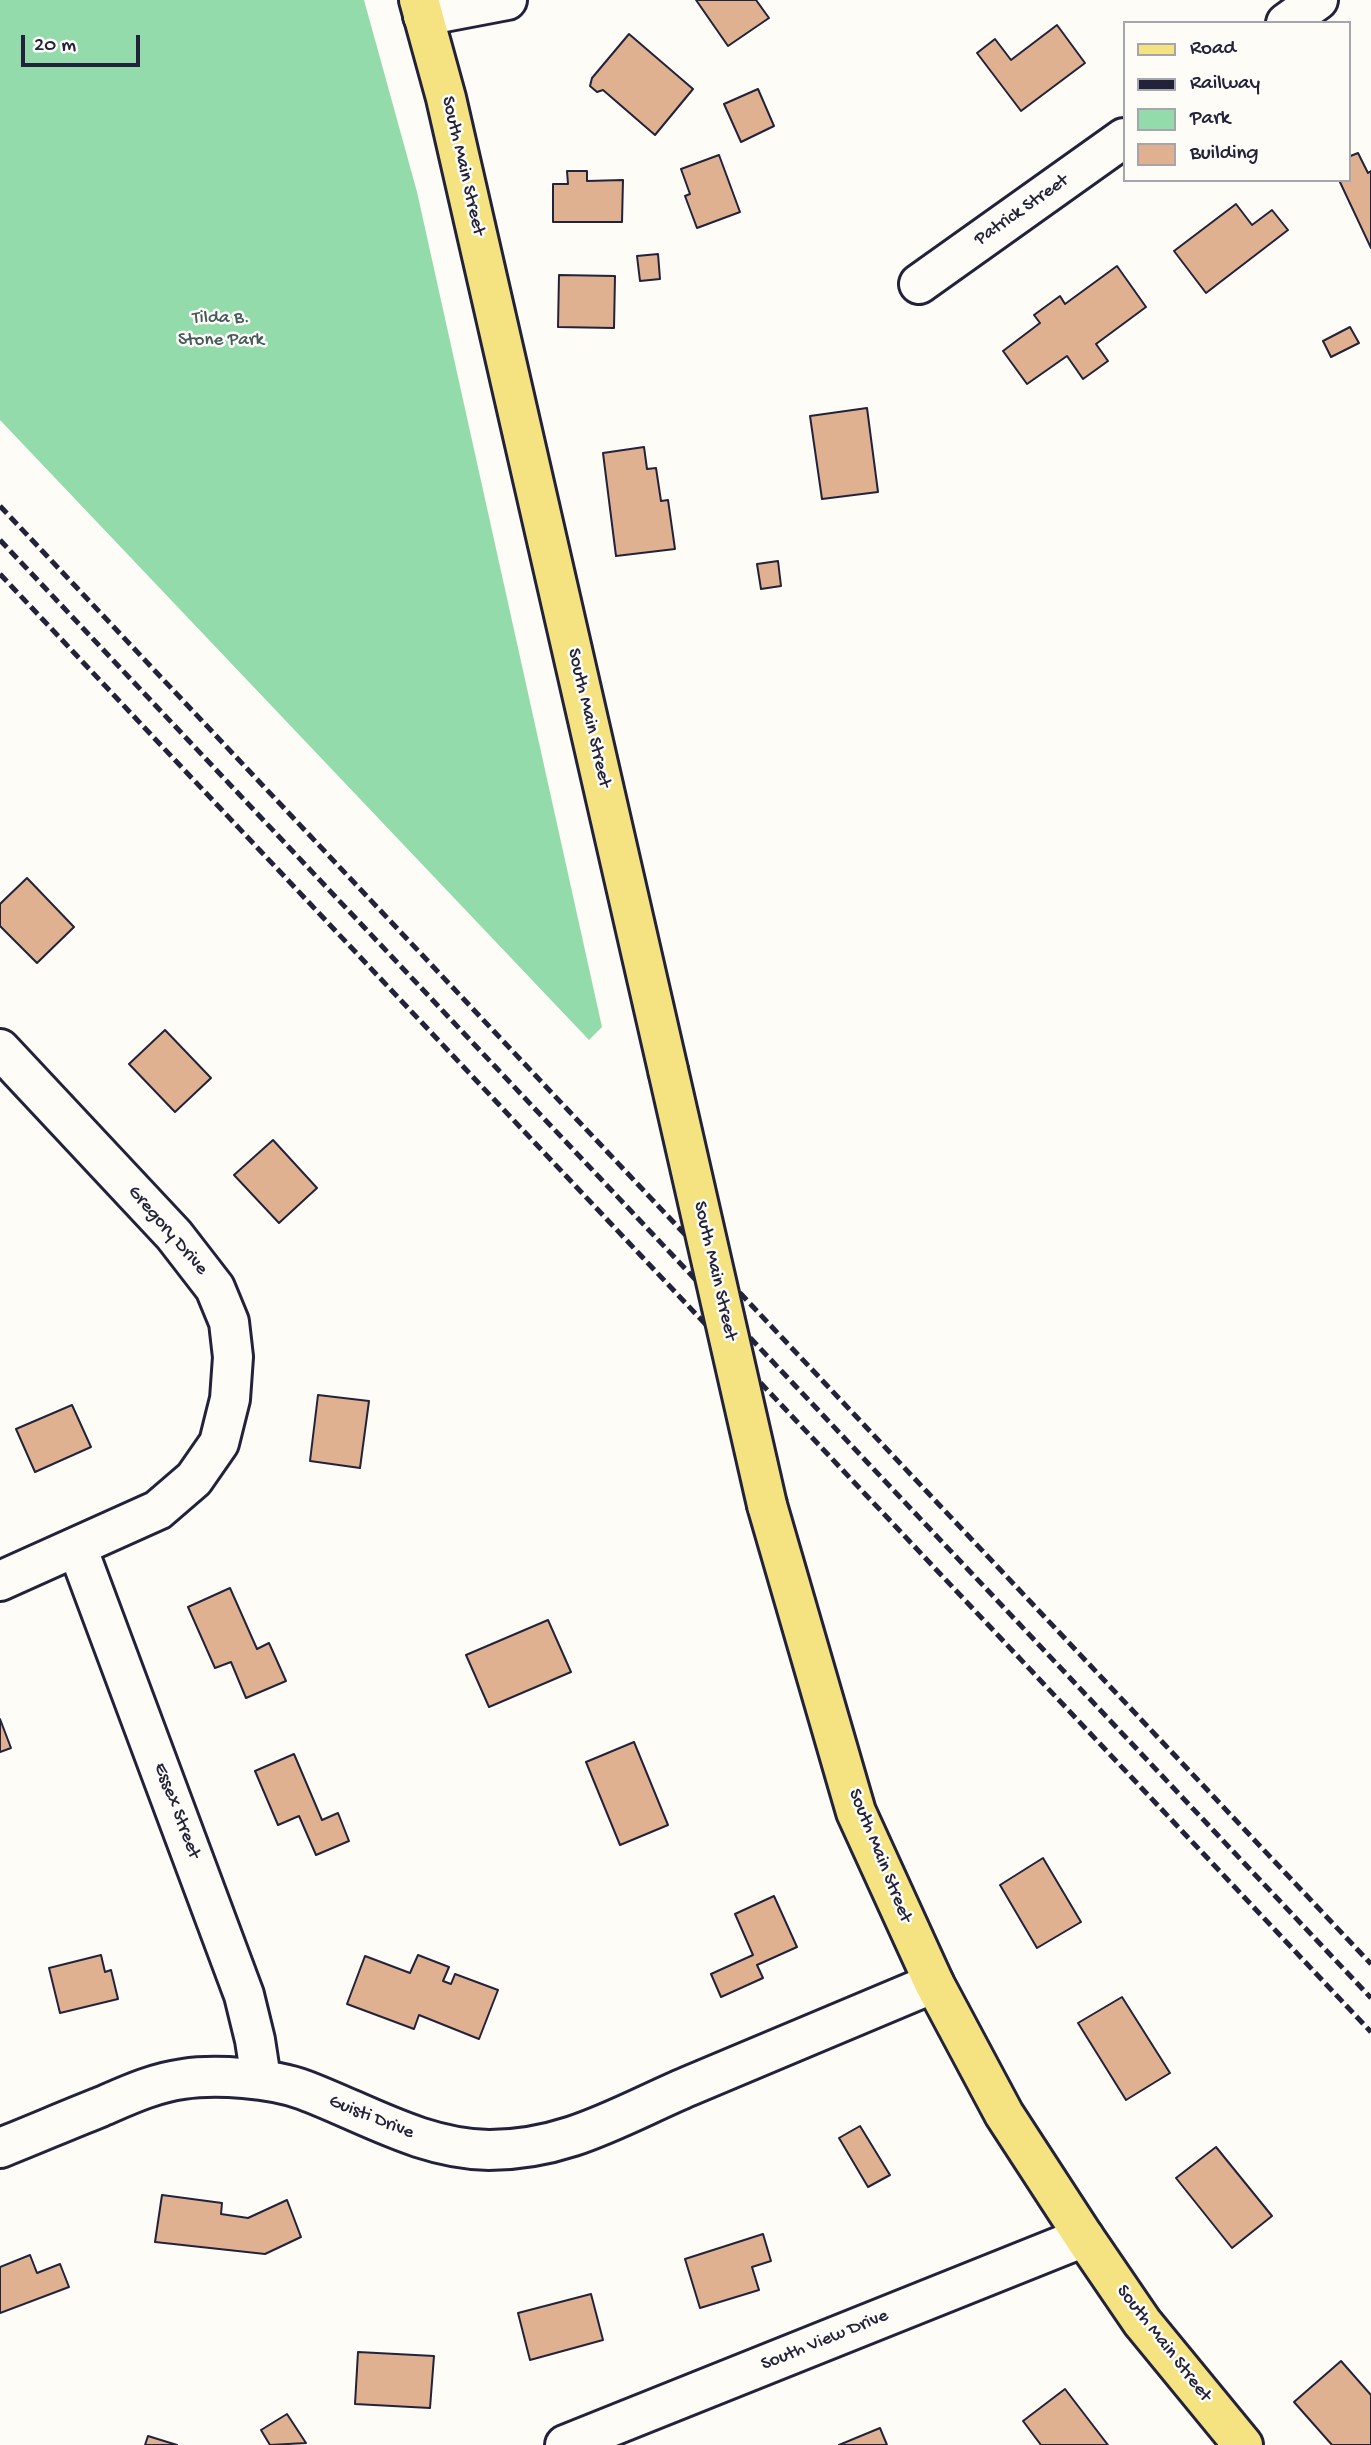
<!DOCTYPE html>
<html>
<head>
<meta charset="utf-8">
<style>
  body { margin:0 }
  #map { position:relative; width:1371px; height:2445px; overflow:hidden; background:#fdfcf7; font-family:"Gochi Hand",sans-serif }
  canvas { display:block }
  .legend { position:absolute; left:1123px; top:21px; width:228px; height:161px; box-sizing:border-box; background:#fdfcf7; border:2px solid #a5a5ac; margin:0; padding:9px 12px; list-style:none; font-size:21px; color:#22223b }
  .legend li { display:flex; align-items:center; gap:14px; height:35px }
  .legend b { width:35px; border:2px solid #a5a5ac }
  .scale { position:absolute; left:21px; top:35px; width:119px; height:32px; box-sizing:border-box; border:4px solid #22223b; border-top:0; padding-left:9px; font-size:21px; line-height:24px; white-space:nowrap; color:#22223b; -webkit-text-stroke:5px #fdfcf7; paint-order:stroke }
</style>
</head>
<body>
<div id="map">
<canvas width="1371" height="2445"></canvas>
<ul class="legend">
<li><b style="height:9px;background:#f5e382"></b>Road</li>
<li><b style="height:9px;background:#22223b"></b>Railway</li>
<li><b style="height:19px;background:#93dbaa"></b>Park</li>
<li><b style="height:19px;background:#dfb190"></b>Building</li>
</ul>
<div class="scale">20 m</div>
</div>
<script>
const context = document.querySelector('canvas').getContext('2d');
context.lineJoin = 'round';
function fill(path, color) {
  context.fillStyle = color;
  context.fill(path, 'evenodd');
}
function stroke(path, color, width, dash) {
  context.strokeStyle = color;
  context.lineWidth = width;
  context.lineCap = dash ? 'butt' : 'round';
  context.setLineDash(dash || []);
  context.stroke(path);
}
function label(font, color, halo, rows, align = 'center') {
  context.font = font + ' "Gochi Hand",sans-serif';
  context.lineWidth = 5;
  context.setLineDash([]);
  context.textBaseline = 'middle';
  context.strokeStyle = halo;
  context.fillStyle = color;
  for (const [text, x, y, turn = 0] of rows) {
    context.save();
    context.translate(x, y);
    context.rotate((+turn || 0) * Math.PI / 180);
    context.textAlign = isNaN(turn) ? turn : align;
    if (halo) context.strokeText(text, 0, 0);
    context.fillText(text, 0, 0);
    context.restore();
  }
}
const green = new Path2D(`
  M0,0H364L417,192L602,1027L589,1040L0,420Z`);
const building = new Path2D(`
  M696,0H756L769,18L728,46Z
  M1057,25L1085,63L1021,111L977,53L995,39L1011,60Z
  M629,34L693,89L655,135L603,90L597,92L590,86L592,78Z
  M758,89L774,126L741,142L724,104Z
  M1358,153L1368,173L1371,171V248L1339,180H1348V157Z
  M719,155L740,212L697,228L685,196L690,194L681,169Z
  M567,171H587V181L623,180L622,222H553V184H568Z
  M1236,204L1252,225L1272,210L1288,230L1206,293L1174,251Z
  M658,254L660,279L640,281L637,256Z
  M1117,266L1146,307L1096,344L1108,361L1083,379L1067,356L1027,384L1003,351L1040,323L1034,315L1060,296L1065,304Z
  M559,275L615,276L614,328L558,327Z
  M1350,327L1359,343L1331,357L1323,341Z
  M867,408L878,492L822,499L810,416Z
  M644,447L647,469L656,468L661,501L668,500L675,549L616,556L603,453Z
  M778,561L781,586L761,589L757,564Z
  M27,878L74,927L37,963L0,926V904Z
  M165,1030L211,1078L175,1112L129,1064Z
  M273,1140L317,1188L279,1223L234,1175Z
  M318,1395L369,1401L360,1468L310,1461Z
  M72,1405L91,1447L35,1472L16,1429Z
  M230,1588L257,1649L269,1643L286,1681L246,1698L231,1662L215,1668L188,1607Z
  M548,1620L571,1672L489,1707L466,1655Z
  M0,1719L11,1748L0,1752Z
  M634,1742L668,1825L620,1845L586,1762Z
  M294,1754L322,1820L338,1813L349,1841L316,1855L299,1816L278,1825L255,1771Z
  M1043,1858L1081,1922L1037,1948L1000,1885Z
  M774,1896L797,1947L757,1965L763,1978L721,1997L711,1974L753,1955L735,1914Z
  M101,1955L105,1972L111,1970L118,1999L60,2013L49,1968Z
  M418,1955L449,1967L443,1981L451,1984L455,1974L498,1990L479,2039L419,2015L414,2029L347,2004L365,1956L410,1973Z
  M1122,1997L1170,2073L1126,2100L1078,2023Z
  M860,2126L890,2175L868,2187L839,2138Z
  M1216,2147L1272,2216L1232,2248L1176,2178Z
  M162,2195L222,2203L221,2214L248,2218L287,2200L301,2237L265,2254L155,2242Z
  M763,2234L771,2261L752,2267L759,2290L700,2308L685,2259Z
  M30,2255L37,2273L60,2264L69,2287L0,2313V2267Z
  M591,2294L603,2340L530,2360L518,2313Z
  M358,2352L434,2356L430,2408L355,2404Z
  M1341,2361L1371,2395V2445H1332L1294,2402Z
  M1065,2389L1108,2445H1041L1023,2421Z
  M287,2414L306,2443L270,2445L261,2430Z
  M880,2428L887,2445H839Z
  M148,2436L177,2445H145Z`);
const minor = new Path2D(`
  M423,16L507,0
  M1286,23L1318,0
  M919,284L1124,138
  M0,1049L174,1235L215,1288L229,1322L233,1357L230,1399L219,1443L194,1479L158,1510L0,1581
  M77,1547L244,1995L255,2040L261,2079
  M0,2148C33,2135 65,2121 98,2108C126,2096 153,2083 183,2079C216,2074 272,2078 304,2090C365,2113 422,2149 489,2150C567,2150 621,2115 689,2086C771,2052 852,2017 934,1983
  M565,2445L1084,2237`);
const major = new Path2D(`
  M419,0L446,98L668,1070
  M767,1505L856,1812L934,1983L1004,2114L1084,2237L1142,2322L1243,2445`);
const rail = new Path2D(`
  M0,506L1371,1964
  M0,540L1371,1998
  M0,574L1371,2032`);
const majorBridge = new Path2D(`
  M668,1070L767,1505`);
const streetNames = [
  ["South Main Street",462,166,77],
  ["Patrick Street",1022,211,-35],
  ["South Main Street",588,718,77],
  ["Gregory Drive",167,1231,49],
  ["South Main Street",714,1271,77],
  ["Essex Street",176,1811,69],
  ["South Main Street",879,1856,68],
  ["Guisti Drive",371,2118,22],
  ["South View Drive",825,2341,-22],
  ["South Main Street",1163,2344,52]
];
const parkNames = [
  ["Tilda B.",221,319],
  ["Stone Park",221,341]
];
fill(green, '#93dbaa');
fill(building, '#dfb190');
stroke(building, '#22223b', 2);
stroke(minor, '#22223b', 44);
stroke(major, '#22223b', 44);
stroke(minor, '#fdfcf7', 38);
stroke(major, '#f5e382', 38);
stroke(rail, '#22223b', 5, [10, 5]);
stroke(majorBridge, '#22223b', 44, []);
stroke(majorBridge, '#f5e382', 38);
label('19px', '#22223b', '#fdfcf7', streetNames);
label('19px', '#445a5c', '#fdfcf7', parkNames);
</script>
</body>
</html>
